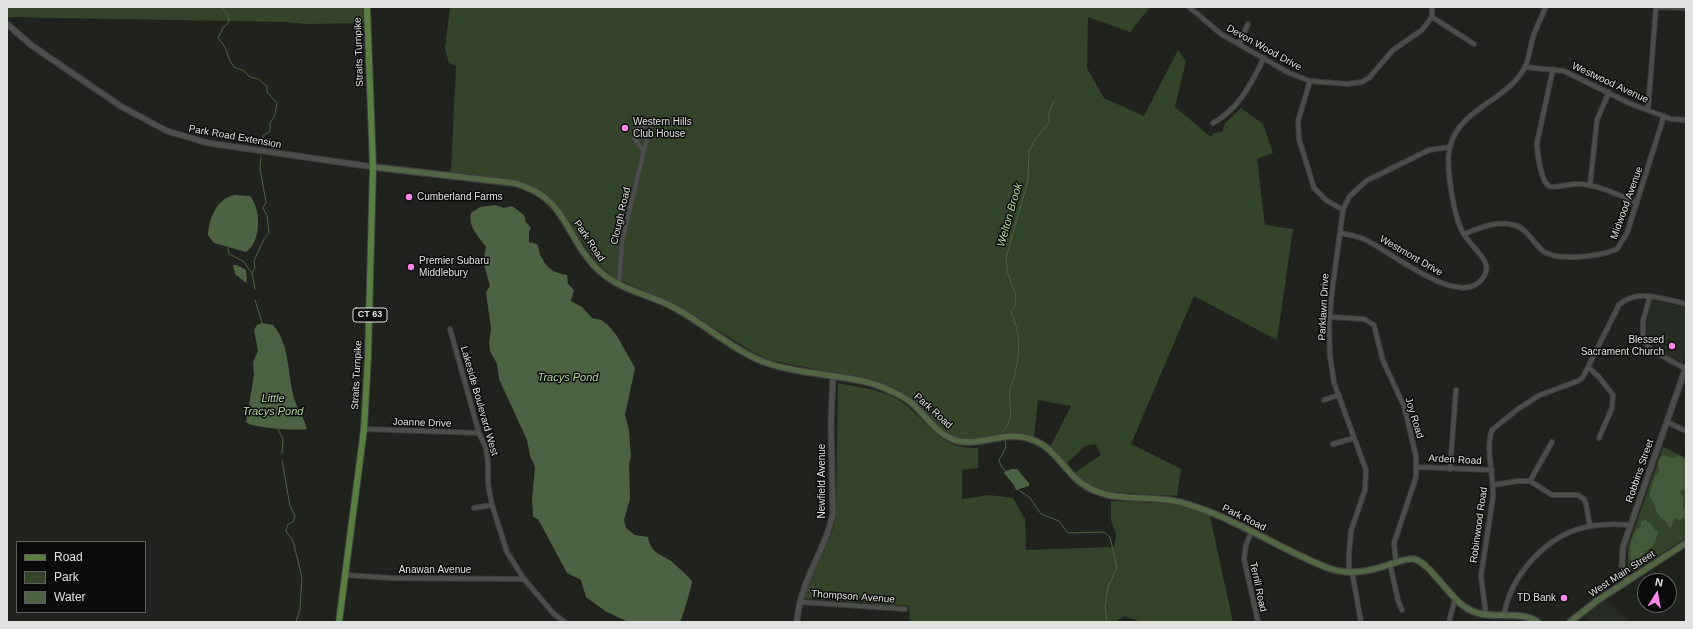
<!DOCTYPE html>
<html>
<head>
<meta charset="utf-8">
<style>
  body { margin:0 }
  #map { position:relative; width:1693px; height:629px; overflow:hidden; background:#20221e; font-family:Arial,sans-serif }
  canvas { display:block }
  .frame { position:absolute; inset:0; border:8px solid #e0e2df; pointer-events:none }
  .legend { position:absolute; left:16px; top:541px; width:130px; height:72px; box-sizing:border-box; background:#0a0b0a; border:1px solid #60615f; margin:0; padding:5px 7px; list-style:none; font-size:12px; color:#e0e2df }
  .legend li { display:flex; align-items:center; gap:8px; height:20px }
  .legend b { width:20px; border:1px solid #60615f }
  .north { position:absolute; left:1637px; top:573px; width:40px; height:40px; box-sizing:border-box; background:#0a0b0a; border:1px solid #60615f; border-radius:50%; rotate:11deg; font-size:11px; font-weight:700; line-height:16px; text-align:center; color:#e0e2df }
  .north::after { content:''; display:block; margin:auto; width:14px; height:18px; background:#fa87e7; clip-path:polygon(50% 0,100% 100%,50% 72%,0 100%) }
</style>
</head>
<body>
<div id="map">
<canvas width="1693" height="629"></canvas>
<div class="frame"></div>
<ul class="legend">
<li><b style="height:5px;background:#597e42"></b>Road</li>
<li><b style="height:11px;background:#33442a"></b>Park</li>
<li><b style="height:11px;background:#4d6242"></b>Water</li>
</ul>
<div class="north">N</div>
</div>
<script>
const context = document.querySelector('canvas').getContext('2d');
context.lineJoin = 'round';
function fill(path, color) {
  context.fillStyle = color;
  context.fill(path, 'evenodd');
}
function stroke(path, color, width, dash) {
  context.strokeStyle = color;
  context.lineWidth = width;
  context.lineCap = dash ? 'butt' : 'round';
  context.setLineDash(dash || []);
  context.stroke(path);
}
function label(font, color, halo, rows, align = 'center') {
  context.font = font + ' Arial,sans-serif';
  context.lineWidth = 3;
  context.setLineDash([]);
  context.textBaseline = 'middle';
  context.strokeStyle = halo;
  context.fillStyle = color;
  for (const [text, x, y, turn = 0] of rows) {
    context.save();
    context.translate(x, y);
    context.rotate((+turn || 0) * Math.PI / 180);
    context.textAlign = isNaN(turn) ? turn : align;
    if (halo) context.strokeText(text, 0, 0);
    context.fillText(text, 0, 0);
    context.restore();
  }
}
const built = new Path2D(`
  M1651,300L1686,307V356L1682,364L1652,348L1645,340L1643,331Z
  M1603,596L1631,622H1591L1581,613Z`);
const green = new Path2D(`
  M7,7H364L365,23L307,24L285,22L7,17Z
  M450,7H1150L1130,32L1088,17L1087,68L1104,98L1144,116L1178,50L1186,61L1175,107L1211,137L1214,133L1222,132L1225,123L1241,108L1263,124L1273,153L1257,159L1265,225L1293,229L1277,340L1194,296L1131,444L1181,469L1177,496L1109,492C1095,489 1084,483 1074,473L1101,455L1095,444L1085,446L1066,464L1050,447L1071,406L1038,400L1034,437C1008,427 982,447 956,437C943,433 933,419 924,410C910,396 893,386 874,381L770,360L755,353L680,307L613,277L598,264L557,206L540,190L516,181L451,172L456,66L449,63L445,49Z
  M838,383C858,387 879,389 897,399C929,418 935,450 978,448V468L962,470V499L989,495L1013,498L1025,519L1026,550L1114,547L1116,534L1111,520V501C1145,503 1179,500 1210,516L1233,622H1142L1124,616L1116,622H910L909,606L803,598C812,570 830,546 836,517Z
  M1663,447L1686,458V538L1634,571H1630L1628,568V547Z`);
const forest = new Path2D(`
  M1663,455L1675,458L1678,455L1686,461V490H1681L1680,492L1684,499L1683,508L1686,510V518H1682L1680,521L1675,518L1671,527H1669C1667,520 1660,519 1657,513C1654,506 1654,501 1649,496L1655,476L1659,471L1658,461Z
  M1646,520L1658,532C1656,540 1653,549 1645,551L1641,559L1632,564C1628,552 1630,534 1641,526V521Z`);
const water = new Path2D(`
  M235,195L250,196C261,208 262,242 246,252L214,243L208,235C209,218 217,198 235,195Z
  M495,205L504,208L512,206L524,215L526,222L531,228L529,232V242L537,244C539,248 539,251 540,254C546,268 553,273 567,275L568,284L574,290L571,301L582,307L592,318L601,320L608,325L617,336L635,368L625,415L629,430L631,457L629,464L630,499L624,520L626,528L635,535L648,537C650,552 660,554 671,561C678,567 686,574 692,581C692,586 682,619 680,622H628L605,611L586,597L581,580L567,573L538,519L533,517L532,499L535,467L530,456L527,440L499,379L497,364L490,351L489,343L491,329L486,292L490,286L483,261L486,247C478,236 468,227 471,213L480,207Z
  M233,265H237L246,270L247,279L246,283L235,274Z
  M262,323L273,325C292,347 286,377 296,404C299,412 305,420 307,429C298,431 251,428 246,422L254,375L253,362L258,351L254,330L257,325Z
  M1012,469H1017L1029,483V486L1016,490L1014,485L1004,473V472Z`);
const stream = new Path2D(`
  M222,7L228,15L229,22L223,28L218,38L225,47L230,61L234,67L244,71L250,77L258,79L267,86V92L277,103L275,115L270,123V131L263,136L262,147
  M228,248L229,254L243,261L252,273
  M255,289L252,273L255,268L254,261L264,239L269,233L267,215L263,208L266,202L260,169L261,156
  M255,300L262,323
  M278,429L283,439L282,454
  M1004,431C1016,411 1008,408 1010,389C1011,384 1014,379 1015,374C1020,349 1021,336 1011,312L1015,306L1016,296L1008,274L1006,258L1028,180L1029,151L1035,140L1049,122V113L1054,101
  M1005,440L1006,447L999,460L1002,468L1006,471
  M282,460L290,506L295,516L293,522L288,524L286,531L293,541L302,577L300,609L296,622
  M1017,489L1030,498L1041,514L1059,521L1068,533L1104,532L1110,537L1117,568L1108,587L1105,607L1107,622`);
const minor = new Path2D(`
  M1189,7L1221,34L1289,73L1310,81L1347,84L1362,82L1369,78L1393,50L1422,30L1432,17
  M1432,7V17L1474,44
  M1656,7L1686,8
  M1239,44L1248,24
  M1525,67L1564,71L1631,104L1671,119L1686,120
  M1553,69L1537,143C1537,151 1541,182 1549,186C1553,189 1572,183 1579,184C1599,185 1619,195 1637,203
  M1310,81L1298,121L1299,139L1314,188L1326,200L1343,210
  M1648,110L1656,7
  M1213,123C1240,108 1250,85 1264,58
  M1590,185L1597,120L1609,92
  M1340,233C1348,234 1356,236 1364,239C1387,249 1460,310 1482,279C1486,275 1488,268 1485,262C1480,252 1469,243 1463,233C1454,217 1445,165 1450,147C1459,108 1508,101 1525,67C1529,59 1530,49 1532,41C1535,29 1541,18 1546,7
  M1464,234C1480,228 1497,220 1514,225C1527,228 1533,243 1543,251C1558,262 1601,256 1617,249L1627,233L1664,116
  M619,284L622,242L650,126L646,125L635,131L634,138L644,152
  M1650,296L1643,321V340L1653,351L1686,369
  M1330,317L1364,319L1374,325L1383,361L1404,406L1416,456V477L1394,543L1396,562
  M450,329L479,433L486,448L488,463V484L492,505L507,552L524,579L554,614L565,622
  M1588,367L1599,377L1613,395L1612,408L1599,438
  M1324,400L1339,395
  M1667,422L1686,431
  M364,429L479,433
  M1333,444L1354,438
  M1417,467L1492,470
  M1450,469L1456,390
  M1530,481L1552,442
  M1493,485L1518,481H1530L1552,495H1578L1584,499L1586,504L1590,526
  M474,508L492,505
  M1251,532L1246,545L1244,559L1258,622
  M1390,564L1398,600L1402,610
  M346,575L391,578L524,579
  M800,602L905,609
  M1486,615L1481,576L1493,497C1494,477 1485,448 1492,430L1518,409L1540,395L1578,381L1583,377L1619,305C1637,288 1664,299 1686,304
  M1504,615C1511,574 1548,533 1591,526C1604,524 1617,524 1630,525
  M1361,622L1353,577L1349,569V554L1351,531L1365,490L1366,470L1334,383L1330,356L1329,324L1332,292L1343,210L1349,197L1366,181L1429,150L1450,147
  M1449,622L1455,599`);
const tertiary = new Path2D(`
  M7,24L31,45L122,107L167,131L208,143L373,167
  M1627,581L1622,566L1623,547L1686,367
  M797,622C800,579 825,553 833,514L831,423L833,377`);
const secondary = new Path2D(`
  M373,167L514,183C571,198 564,241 602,273C621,290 648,294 671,306C703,322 733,351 767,363C806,377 858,373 893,392C900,395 907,399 913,404C927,417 938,436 958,441C983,446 1008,429 1033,440C1058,449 1067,478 1091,489C1119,503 1153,494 1183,503C1234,517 1279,549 1328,568C1351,576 1370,571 1391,564C1398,562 1407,558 1414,559C1428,561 1450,598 1465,607C1487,623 1516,608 1538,622
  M1570,622L1598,600L1686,543`);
const primary = new Path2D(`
  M339,622L364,429L368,357L373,167L367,7`);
const markers = [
  [625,128,4,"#fa87e7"],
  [409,197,4,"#fa87e7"],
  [411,267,4,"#fa87e7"],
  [1672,346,4,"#fa87e7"],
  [1564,598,4,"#fa87e7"]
];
const shields = [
  [370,315,34]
];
const shieldNames = [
  ["CT 63",370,315]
];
const streetNames = [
  ["Devon Wood Drive",1264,48,29],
  ["Straits Turnpike",359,52,-92],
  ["Westwood Avenue",1610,83,25],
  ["Park Road Extension",235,137,10],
  ["Midwood Avenue",1627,203,-70],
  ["Clough Road",621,216,-77],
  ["Park Road",589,241,56],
  ["Westmont Drive",1411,256,30],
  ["Parklawn Drive",1324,307,-87],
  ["Straits Turnpike",357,375,-87],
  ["Lakeside Boulevard West",479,401,74],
  ["Park Road",933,411,42],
  ["Joy Road",1414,418,73],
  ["Joanne Drive",422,423,2],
  ["Arden Road",1455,460,3],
  ["Robbins Street",1640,471,-71],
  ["Newfield Avenue",822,481,-90],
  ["Park Road",1244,518,26],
  ["Robinwood Road",1479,525,-82],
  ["Anawan Avenue",435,570],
  ["West Main Street",1622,574,-33],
  ["Terrill Road",1258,587,78],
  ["Thompson Avenue",853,597,4]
];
const poiNames = [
  ["Western Hills",633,122],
  ["Club House",633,134],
  ["Cumberland Farms",417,197],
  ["Premier Subaru",419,261],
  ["Middlebury",419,273],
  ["Blessed",1664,340,"right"],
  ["Sacrament Church",1664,352,"right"],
  ["TD Bank",1556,598,"right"]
];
const waterNames = [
  ["Welton Brook",1010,215,-74],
  ["Tracys Pond",568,378],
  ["Little",273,399],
  ["Tracys Pond",273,412]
];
fill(built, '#262c23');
fill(green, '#33442a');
fill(forest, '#455a3a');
fill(water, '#4d6242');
stroke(stream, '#4d6242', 1);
stroke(minor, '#3d3f3c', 6);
stroke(tertiary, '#3d3f3c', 7);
stroke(secondary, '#3d3f3c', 8);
stroke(primary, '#3d3f3c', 8);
stroke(minor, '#4b4e4a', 4);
stroke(tertiary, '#4b4e4a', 5);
stroke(secondary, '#526646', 5.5);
stroke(primary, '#597e42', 6);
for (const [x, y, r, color] of markers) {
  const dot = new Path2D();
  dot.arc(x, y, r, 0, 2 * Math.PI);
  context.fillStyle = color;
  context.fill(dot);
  stroke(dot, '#0a0b0a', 1.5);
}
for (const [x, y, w] of shields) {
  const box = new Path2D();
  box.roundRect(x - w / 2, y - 7, w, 14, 3);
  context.fillStyle = '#0a0b0a';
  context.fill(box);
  stroke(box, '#e0e2df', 1);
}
label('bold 9px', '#e0e2df', null, shieldNames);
label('10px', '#e0e2df', '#0a0b0a', streetNames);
label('10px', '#e0e2df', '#0a0b0a', poiNames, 'left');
label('italic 11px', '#b5daa1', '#0a0b0a', waterNames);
</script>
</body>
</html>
